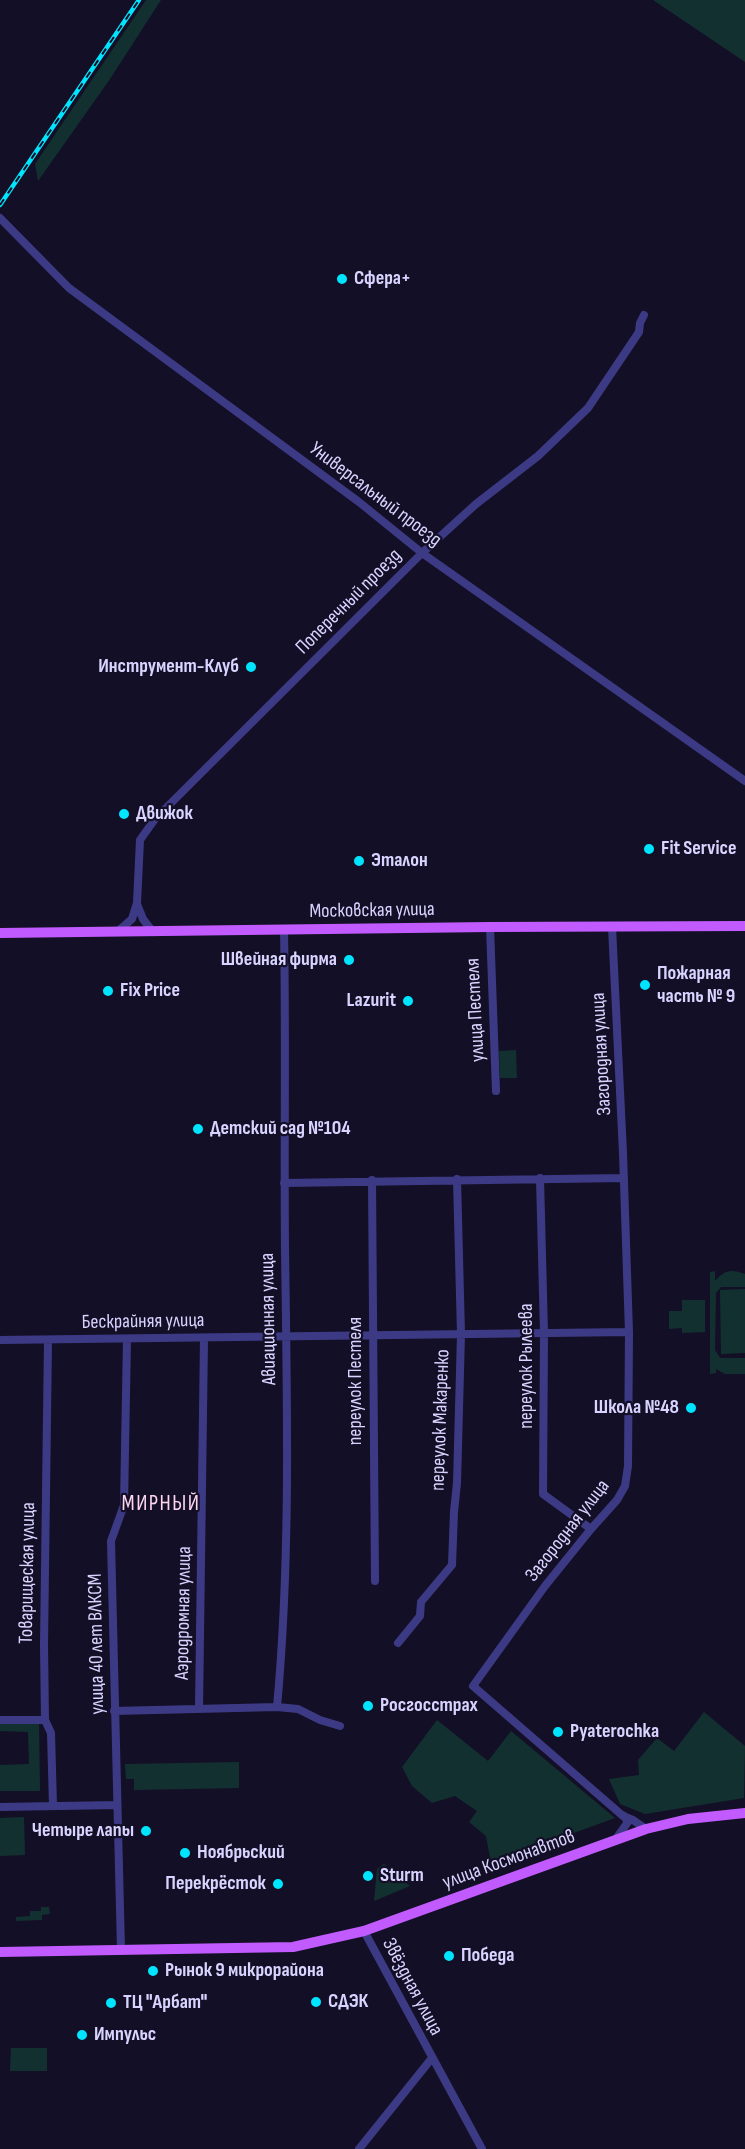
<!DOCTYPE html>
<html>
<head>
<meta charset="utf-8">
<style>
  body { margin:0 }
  canvas { display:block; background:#130f26 }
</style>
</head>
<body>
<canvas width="745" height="2149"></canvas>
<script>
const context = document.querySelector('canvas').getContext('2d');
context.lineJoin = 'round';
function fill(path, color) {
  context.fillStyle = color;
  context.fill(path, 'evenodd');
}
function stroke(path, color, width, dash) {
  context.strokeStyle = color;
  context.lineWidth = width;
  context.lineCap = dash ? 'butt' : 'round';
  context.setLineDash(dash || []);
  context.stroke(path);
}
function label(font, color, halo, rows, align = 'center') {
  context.font = font + ' "Sofia Sans Condensed",sans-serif';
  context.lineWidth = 4.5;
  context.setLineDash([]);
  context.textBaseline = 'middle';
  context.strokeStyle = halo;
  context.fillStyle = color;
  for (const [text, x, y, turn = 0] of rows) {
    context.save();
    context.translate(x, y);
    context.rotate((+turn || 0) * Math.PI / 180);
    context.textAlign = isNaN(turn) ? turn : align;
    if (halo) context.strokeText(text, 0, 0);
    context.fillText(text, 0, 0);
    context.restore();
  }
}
const green = new Path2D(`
  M146,0H161L110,79L38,181L35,164Z
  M653,0H745V62Z
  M516,1050L517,1078H500L499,1051Z
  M715,1271V1281C725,1270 731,1269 745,1274V1287H721L716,1293L715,1350L720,1358H745V1374H725L716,1369V1373L710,1374V1272Z
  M745,1289V1353L721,1354L720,1290Z
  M682,1300H705V1332L682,1333V1328L669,1329V1311H682Z
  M704,1712L745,1746L744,1798L645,1814L620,1804L609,1779L639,1775L638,1760L657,1738L674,1751Z
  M437,1720L488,1761L511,1731L615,1818L491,1863L486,1836L469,1822L477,1811L455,1796L432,1803L412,1786L402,1767Z
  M0,1722H39L40,1791H0V1765L29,1764L28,1732L0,1731Z
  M239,1762V1788L134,1790V1779H126L125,1764Z
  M24,1817L25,1855L0,1856V1818Z
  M384,1864L410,1886L374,1901L377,1869Z
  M41,1907H49L50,1914L42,1915V1920L16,1921V1917L30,1916V1911H41Z
  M11,2048H47V2071H10Z`);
const minor = new Path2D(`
  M0,218L69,288L359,502L422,553L745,781
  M137,904L143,919L153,932
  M490,927L496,1091
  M612,927L623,1153L629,1332L628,1466L625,1486L617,1500L591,1529L545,1586L473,1686L623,1816L633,1820L646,1829
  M117,932L132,919L137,903L140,840L155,819L422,553L476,504L538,456L588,408L639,332L640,323L644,315
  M540,1178L544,1333L543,1494L591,1529
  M372,1180L375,1581
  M284,1183L624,1178
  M0,1340L629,1332
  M48,1340L44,1645L45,1720L51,1733L53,1806
  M398,1643L420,1616L421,1602L452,1565L454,1512L457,1483L461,1334L457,1179
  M277,1707C291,1555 287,1401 285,1248C284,1142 286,1036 284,930
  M199,1709L204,1338
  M114,1711L277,1707L298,1709L320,1720L340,1726
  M0,1720H45
  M0,1807L117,1805
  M615,1840L628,1822L624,1816
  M364,1931L482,2149
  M121,1950L111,1541L124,1505L127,1339
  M359,2149L432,2058`);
const major = new Path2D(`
  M0,933L490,927L745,926
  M0,1952L293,1947L364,1931L646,1829L688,1819L745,1813`);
const rail = new Path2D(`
  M0,205L139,0`);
const markers = [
  [342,279,6,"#00e5ff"],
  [251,667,6,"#00e5ff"],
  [124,814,6,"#00e5ff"],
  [649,849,6,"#00e5ff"],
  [359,861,6,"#00e5ff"],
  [349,960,6,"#00e5ff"],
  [645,985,6,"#00e5ff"],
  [108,991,6,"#00e5ff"],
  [408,1001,6,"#00e5ff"],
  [198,1129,6,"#00e5ff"],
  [691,1408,6,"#00e5ff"],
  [368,1706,6,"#00e5ff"],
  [558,1732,6,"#00e5ff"],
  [146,1831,6,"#00e5ff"],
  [185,1853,6,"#00e5ff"],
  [368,1876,6,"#00e5ff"],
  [278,1884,6,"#00e5ff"],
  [449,1956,6,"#00e5ff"],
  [153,1971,6,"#00e5ff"],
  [316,2002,6,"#00e5ff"],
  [111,2003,6,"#00e5ff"],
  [82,2035,6,"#00e5ff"]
];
const poiNames = [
  ["Сфера+",354,279],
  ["Инструмент-Клуб",239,667,"right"],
  ["Движок",136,814],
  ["Fit Service",661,849],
  ["Эталон",371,861],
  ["Швейная фирма",337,960,"right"],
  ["Пожарная",657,974],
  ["часть № 9",657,997],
  ["Fix Price",120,991],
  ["Lazurit",396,1001,"right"],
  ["Детский сад №104",210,1129],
  ["Школа №48",679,1408,"right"],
  ["Росгосстрах",380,1706],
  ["Pyaterochka",570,1732],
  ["Четыре лапы",134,1831,"right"],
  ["Ноябрьский",197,1853],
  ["Sturm",380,1876],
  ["Перекрёсток",266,1884,"right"],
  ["Победа",461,1956],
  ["Рынок 9 микрорайона",165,1971],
  ["СДЭК",328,2002],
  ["ТЦ \"Арбат\"",123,2003],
  ["Импульс",94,2035]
];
const streetNames = [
  ["Универсальный проезд",375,495,37],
  ["Поперечный проезд",349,602,-45],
  ["Московская улица",372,911,-1],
  ["улица Пестеля",476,1010,-93],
  ["Загородная улица",602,1054,-93],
  ["Авиационная улица",269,1319,-91],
  ["Бескрайняя улица",143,1322,-1],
  ["переулок Рылеева",527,1366,-90],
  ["переулок Пестеля",356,1381,-90],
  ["переулок Макаренко",441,1420,-88],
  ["Загородная улица",568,1531,-52],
  ["Товарищеская улица",28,1573,-89],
  ["Аэродромная улица",184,1613,-89],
  ["улица 40 лет ВЛКСМ",97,1644,-91],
  ["улица Космонавтов",509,1860,-20],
  ["Звёздная улица",412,1987,62]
];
const quarterNames = [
  ["МИРНЫЙ",161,1504]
];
fill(green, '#12302f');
stroke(minor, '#3d3a85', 8);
stroke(major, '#c25bff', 10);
stroke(rail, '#00e5ff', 4.5);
stroke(rail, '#130f26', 2, [7]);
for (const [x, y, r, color] of markers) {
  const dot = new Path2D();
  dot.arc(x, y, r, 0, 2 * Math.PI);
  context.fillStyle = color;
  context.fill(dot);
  stroke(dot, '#130f26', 2);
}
label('bold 20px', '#d9d4ff', '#130f26', poiNames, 'left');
label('20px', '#d9d4ff', '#130f26', streetNames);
context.letterSpacing = '1.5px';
label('22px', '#ffd6f0', '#130f26', quarterNames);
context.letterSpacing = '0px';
</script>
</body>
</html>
